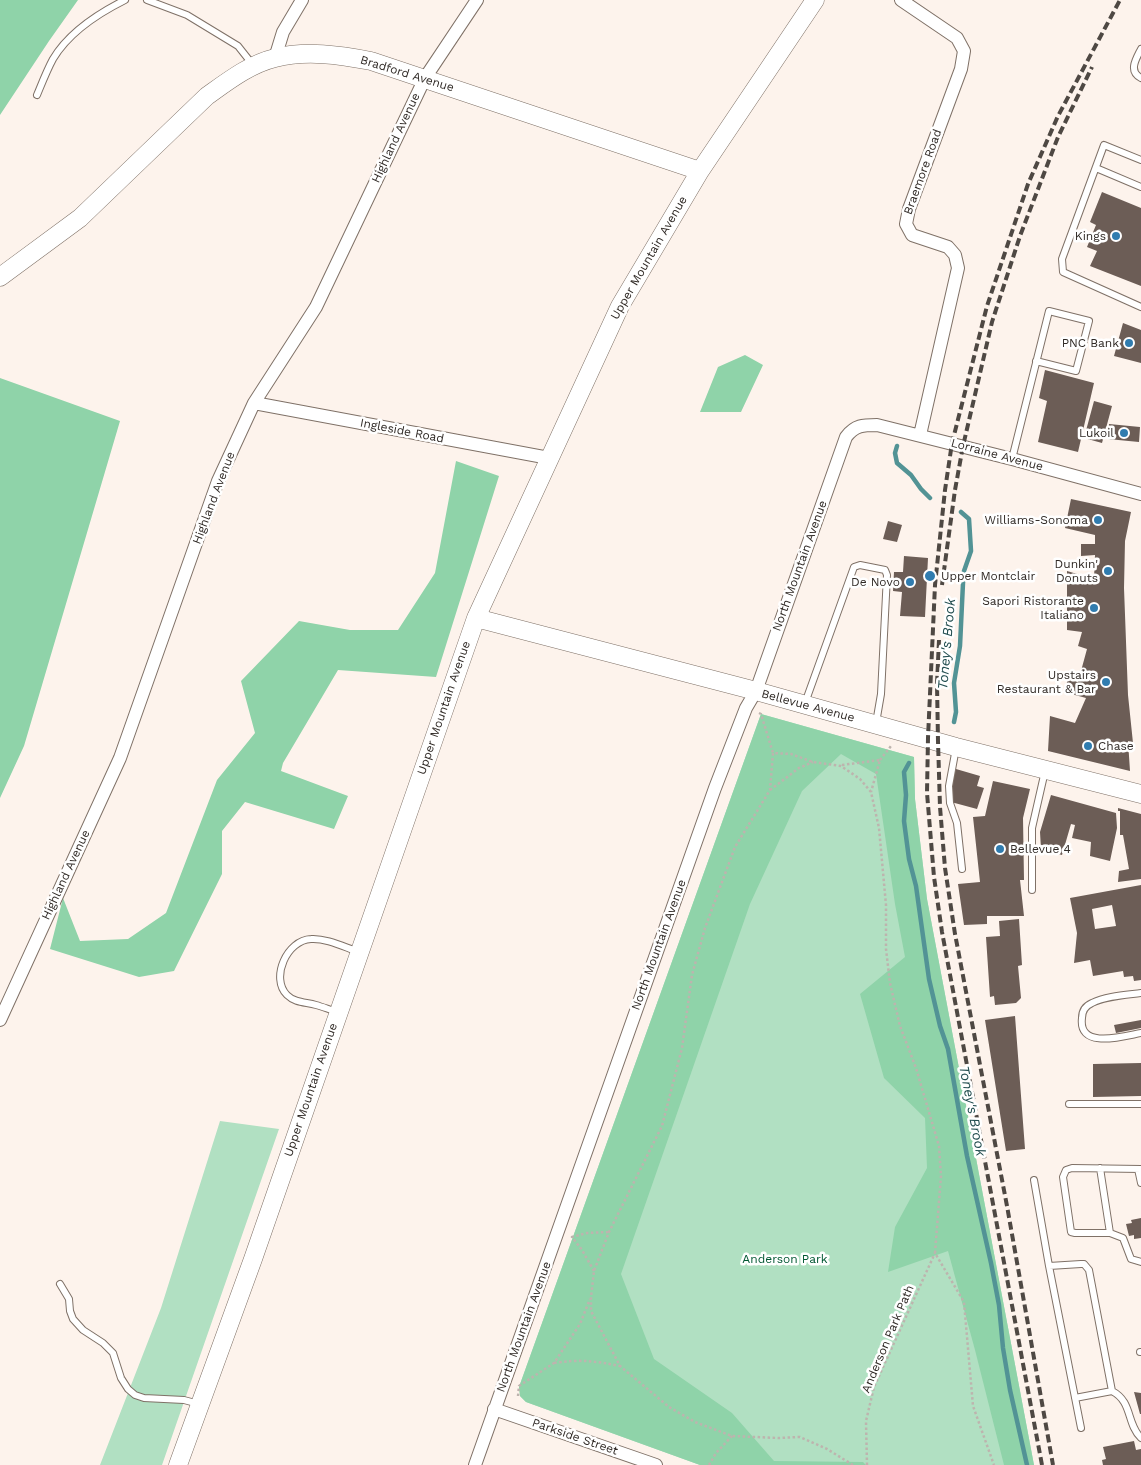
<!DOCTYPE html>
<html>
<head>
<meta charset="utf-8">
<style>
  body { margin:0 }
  canvas { display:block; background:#fdf3ec }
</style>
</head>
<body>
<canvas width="1141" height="1465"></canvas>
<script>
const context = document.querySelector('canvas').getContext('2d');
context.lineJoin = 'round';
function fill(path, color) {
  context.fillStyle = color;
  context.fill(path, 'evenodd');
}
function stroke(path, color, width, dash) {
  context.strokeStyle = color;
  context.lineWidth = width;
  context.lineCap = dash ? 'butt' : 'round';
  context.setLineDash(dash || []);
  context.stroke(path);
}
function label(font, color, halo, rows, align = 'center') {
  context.font = font + ' "Work Sans",sans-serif';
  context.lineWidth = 5;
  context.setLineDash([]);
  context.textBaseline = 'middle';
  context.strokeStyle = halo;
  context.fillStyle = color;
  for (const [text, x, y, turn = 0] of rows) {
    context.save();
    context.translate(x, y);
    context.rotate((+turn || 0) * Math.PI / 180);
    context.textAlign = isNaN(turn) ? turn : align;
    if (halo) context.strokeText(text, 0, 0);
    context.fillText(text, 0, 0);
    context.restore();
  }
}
const green = new Path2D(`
  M761,714L914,757L915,799L927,899L1034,1465H700L526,1402L520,1396L519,1387Z
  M220,1121L279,1129L162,1465H100L161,1308Z`);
const forest = new Path2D(`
  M0,0H78L49,41L0,115Z
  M745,355L763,365L741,412H700L718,367Z
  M0,378L120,421L24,746L0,798Z
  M456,461L499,476L436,677L338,670L283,763L281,771L348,796L334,829L245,802L222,831V874L174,971L139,977L50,949L63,898L80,941L128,939L166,913L217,780L255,733L241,681L299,621L350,630H398L435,573Z
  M761,714L914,757L915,799L927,899L1034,1465H1004L975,1350L948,1251L888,1272L895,1227L927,1168L925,1118L884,1078L860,994L905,957L895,904L876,774L841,754L802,791L750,904L621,1274L654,1359L732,1413L774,1461L863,1462L866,1465H700L526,1402L520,1396L519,1387Z`);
const stream = new Path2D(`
  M897,446L895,453L897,463L911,475L921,489L930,498
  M954,722L956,712L954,683L960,646L963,583L964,571L971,551L969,519L961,512
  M909,763L904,772L906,795L904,821L909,859L916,886L929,979L940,1026L948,1049L967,1156L991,1263L999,1305L1003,1348L1010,1390L1027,1465`);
const building = new Path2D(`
  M1102,192L1141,208V286L1090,266L1097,251L1087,247L1096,225L1090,222Z
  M1123,323L1141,330V363L1114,356Z
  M1045,370L1094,383L1078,452L1038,442L1047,401L1039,398Z
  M1094,401L1112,406L1102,443L1084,438Z
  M1109,424L1140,427L1139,442L1108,439Z
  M1071,499L1131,512L1125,541L1124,588L1128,695L1133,743L1128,741L1130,771L1048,751L1050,716L1075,723L1086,698L1064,692L1068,679L1078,682L1087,649L1078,646L1082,632L1067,630V571L1094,579L1095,555L1081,556V544H1095V535L1065,528Z
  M888,521L902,525L897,542L883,539Z
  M904,556L928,558L925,617L900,616L902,592L893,591L894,572H903Z
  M956,769L980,776L977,786L984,788L977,809L951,802V783Z
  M993,781L1030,789L1023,818L1024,880H1020L1024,916H987V924L964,925L958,884L980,882L973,817L985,816Z
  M1051,795L1116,813L1117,828L1110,861L1090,856L1091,842L1072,838L1075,825L1071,824L1062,855L1041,849L1040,832Z
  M1118,808L1141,814V879L1118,882L1119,871L1129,869L1123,835H1120V811H1118Z
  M1141,885V980L1134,981L1133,976L1124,977L1123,971L1093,976L1090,960L1074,963L1077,933L1070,898ZM1112,905L1116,926L1095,929L1092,909Z
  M1019,919L1022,965L1018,966L1021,998L1016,1003L995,1005L994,996L990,997L986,937L1000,936L999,921Z
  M1015,1016L1025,1149L1006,1151L985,1020Z
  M1141,1020V1028L1116,1033L1114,1025Z
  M1141,1063V1096L1093,1097V1064Z
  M1141,1218V1238L1134,1239V1235L1129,1236L1126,1224L1132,1223L1131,1220Z
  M1134,1392L1141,1393V1414H1140Z
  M1134,1441L1136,1450L1141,1449V1465H1103L1102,1460L1106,1459L1103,1447Z`);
const path = new Path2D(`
  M759,713L761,714L773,753
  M880,760L891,746
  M842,765L880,760L871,792
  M770,790L799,768L813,762
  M594,1271L582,1250L572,1237L587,1233L609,1232
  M554,1363C579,1359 596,1361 620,1366
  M518,1396L519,1386L554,1363L580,1324L590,1299
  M709,1465L716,1453L732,1436
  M853,1465L827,1449L800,1437L778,1438L732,1436L695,1422L669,1407L620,1366L591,1311V1297L594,1271L609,1232L662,1126L682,1048L692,975L705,928L735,847L770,790L773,753L791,754L813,762L841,766L860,779L871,792L879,828L886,905V949L890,983L900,1026L916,1068L939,1146L941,1176L935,1253L964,1302L973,1406L994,1465
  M867,1465L866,1421L874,1387L935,1253`);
const lane = new Path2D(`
  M147,0L187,15L238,46L253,65
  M1141,49C1136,59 1128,71 1141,78
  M37,95C42,83 47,70 53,59C69,32 97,14 125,0
  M1141,160L1104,145L1062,259L1063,272L1141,307
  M1096,168L1141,187
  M1012,459L1049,311L1089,321L1076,371L1036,361
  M805,703L854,567L860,565L885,570L887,575L881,694L876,723
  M956,748L949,786L950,803L957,823L962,869
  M1032,890V828L1045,771
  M1141,993C1125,995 1106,996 1092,1003C1085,1006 1082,1011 1082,1018C1078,1050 1124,1036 1141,1033
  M338,1012C331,1010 323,1007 316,1005C306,1002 295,1003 287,995C270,978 287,940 311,939C326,938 344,947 359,952
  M1069,1104H1141
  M1100,1168L1110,1233
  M1138,1169L1141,1183
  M1141,1169L1072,1168L1066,1170L1063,1177L1071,1232L1075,1233H1110L1123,1238L1131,1259L1141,1262
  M1034,1180L1049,1266L1081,1428
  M1049,1266L1081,1264H1084L1089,1270L1112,1391C1133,1402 1126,1423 1141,1438
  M60,1284L69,1299L70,1311L73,1319L83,1330L103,1343L113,1353L121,1378L128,1389L135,1395L144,1398L184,1400L199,1404
  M1140,1352H1141
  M1075,1398L1112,1391`);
const street = new Path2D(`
  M901,0L957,38L964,51L961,69L909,209L906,224L912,235L948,247L955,255L958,268L920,435
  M275,58L283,32L302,0
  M254,403L549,458
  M0,1020L120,758L218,481L254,403L316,307L425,78L477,0
  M494,1409L656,1465
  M475,1465L715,788L746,708L756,691L846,437C855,425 863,425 877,425L1012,459L1141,494`);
const secondary = new Path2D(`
  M0,277L80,218L207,96C228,81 250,64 275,58C306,50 340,55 371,61L700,171
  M476,618L756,691L956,747L1141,794
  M178,1465L253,1259L476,618L620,306L700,171L815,0`);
const rail = new Path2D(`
  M942,585L955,490L963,446L992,322L1020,236L1058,137L1092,67
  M939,640L937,684L938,741L940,807L945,868L955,934L1007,1206L1053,1465
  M1042,1465L942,932L934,877L927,793L928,738L935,585L945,490L952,443L987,306L1028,184L1058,116L1120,0`);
const markers = [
  [1116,236,5,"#307caf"],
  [1129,343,5,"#307caf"],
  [1124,433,5,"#307caf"],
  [1098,520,5,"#307caf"],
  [1108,571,5,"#307caf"],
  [930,576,6,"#307caf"],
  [910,582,5,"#307caf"],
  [1094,608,5,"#307caf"],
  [1106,682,5,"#307caf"],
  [1088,746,5,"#307caf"],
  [1000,849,5,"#307caf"]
];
const streetNames = [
  ["Bradford Avenue",407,74,17],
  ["Highland Avenue",396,138,-65],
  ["Braemore Road",923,172,-70],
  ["Upper Mountain Avenue",649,258,-60],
  ["Ingleside Road",402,431,11],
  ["Lorraine Avenue",997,455,15],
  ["Highland Avenue",214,498,-69],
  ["North Mountain Avenue",800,566,-70],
  ["Bellevue Avenue",808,706,15],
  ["Upper Mountain Avenue",444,708,-71],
  ["Highland Avenue",66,875,-65],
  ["North Mountain Avenue",659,945,-70],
  ["Upper Mountain Avenue",311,1090,-71],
  ["North Mountain Avenue",524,1327,-70],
  ["Anderson Park Path",888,1339,-67],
  ["Parkside Street",575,1437,19]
];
const poiNames = [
  ["Kings",1106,236],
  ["PNC Bank",1119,343],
  ["Lukoil",1114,433],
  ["Williams-Sonoma",1088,520],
  ["Dunkin'",1098,564],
  ["Donuts",1098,578],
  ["Upper Montclair",941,576,"left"],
  ["De Novo",900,582],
  ["Sapori Ristorante",1084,601],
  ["Italiano",1084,615],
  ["Upstairs",1096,675],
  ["Restaurant & Bar",1096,689],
  ["Chase",1098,746,"left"],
  ["Bellevue 4",1010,849,"left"]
];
const parkNames = [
  ["Anderson Park",785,1259]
];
const waterNames = [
  ["Toney's Brook",947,644,-85],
  ["Toney's Brook",972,1111,79]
];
fill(green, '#b1e0c2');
fill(forest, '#8fd3a9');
stroke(stream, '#529395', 4.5);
fill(building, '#6c5d56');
stroke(lane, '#7f7167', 8);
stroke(street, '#7f7167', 14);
stroke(secondary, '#7f7167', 19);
stroke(path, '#bdb4ae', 2.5, [2.5, 2.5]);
stroke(lane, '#fff', 6);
stroke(street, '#fff', 12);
stroke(secondary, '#fff', 18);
stroke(rail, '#4e4843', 4, [8, 4]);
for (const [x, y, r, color] of markers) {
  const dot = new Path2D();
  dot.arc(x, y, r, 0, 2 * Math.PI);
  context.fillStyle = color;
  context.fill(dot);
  stroke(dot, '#fff', 2);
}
label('12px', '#302a26', '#fff', streetNames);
label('12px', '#302a26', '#fff', poiNames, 'right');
label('12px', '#005732', '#fff', parkNames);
label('italic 14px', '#234e50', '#fff', waterNames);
</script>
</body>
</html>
